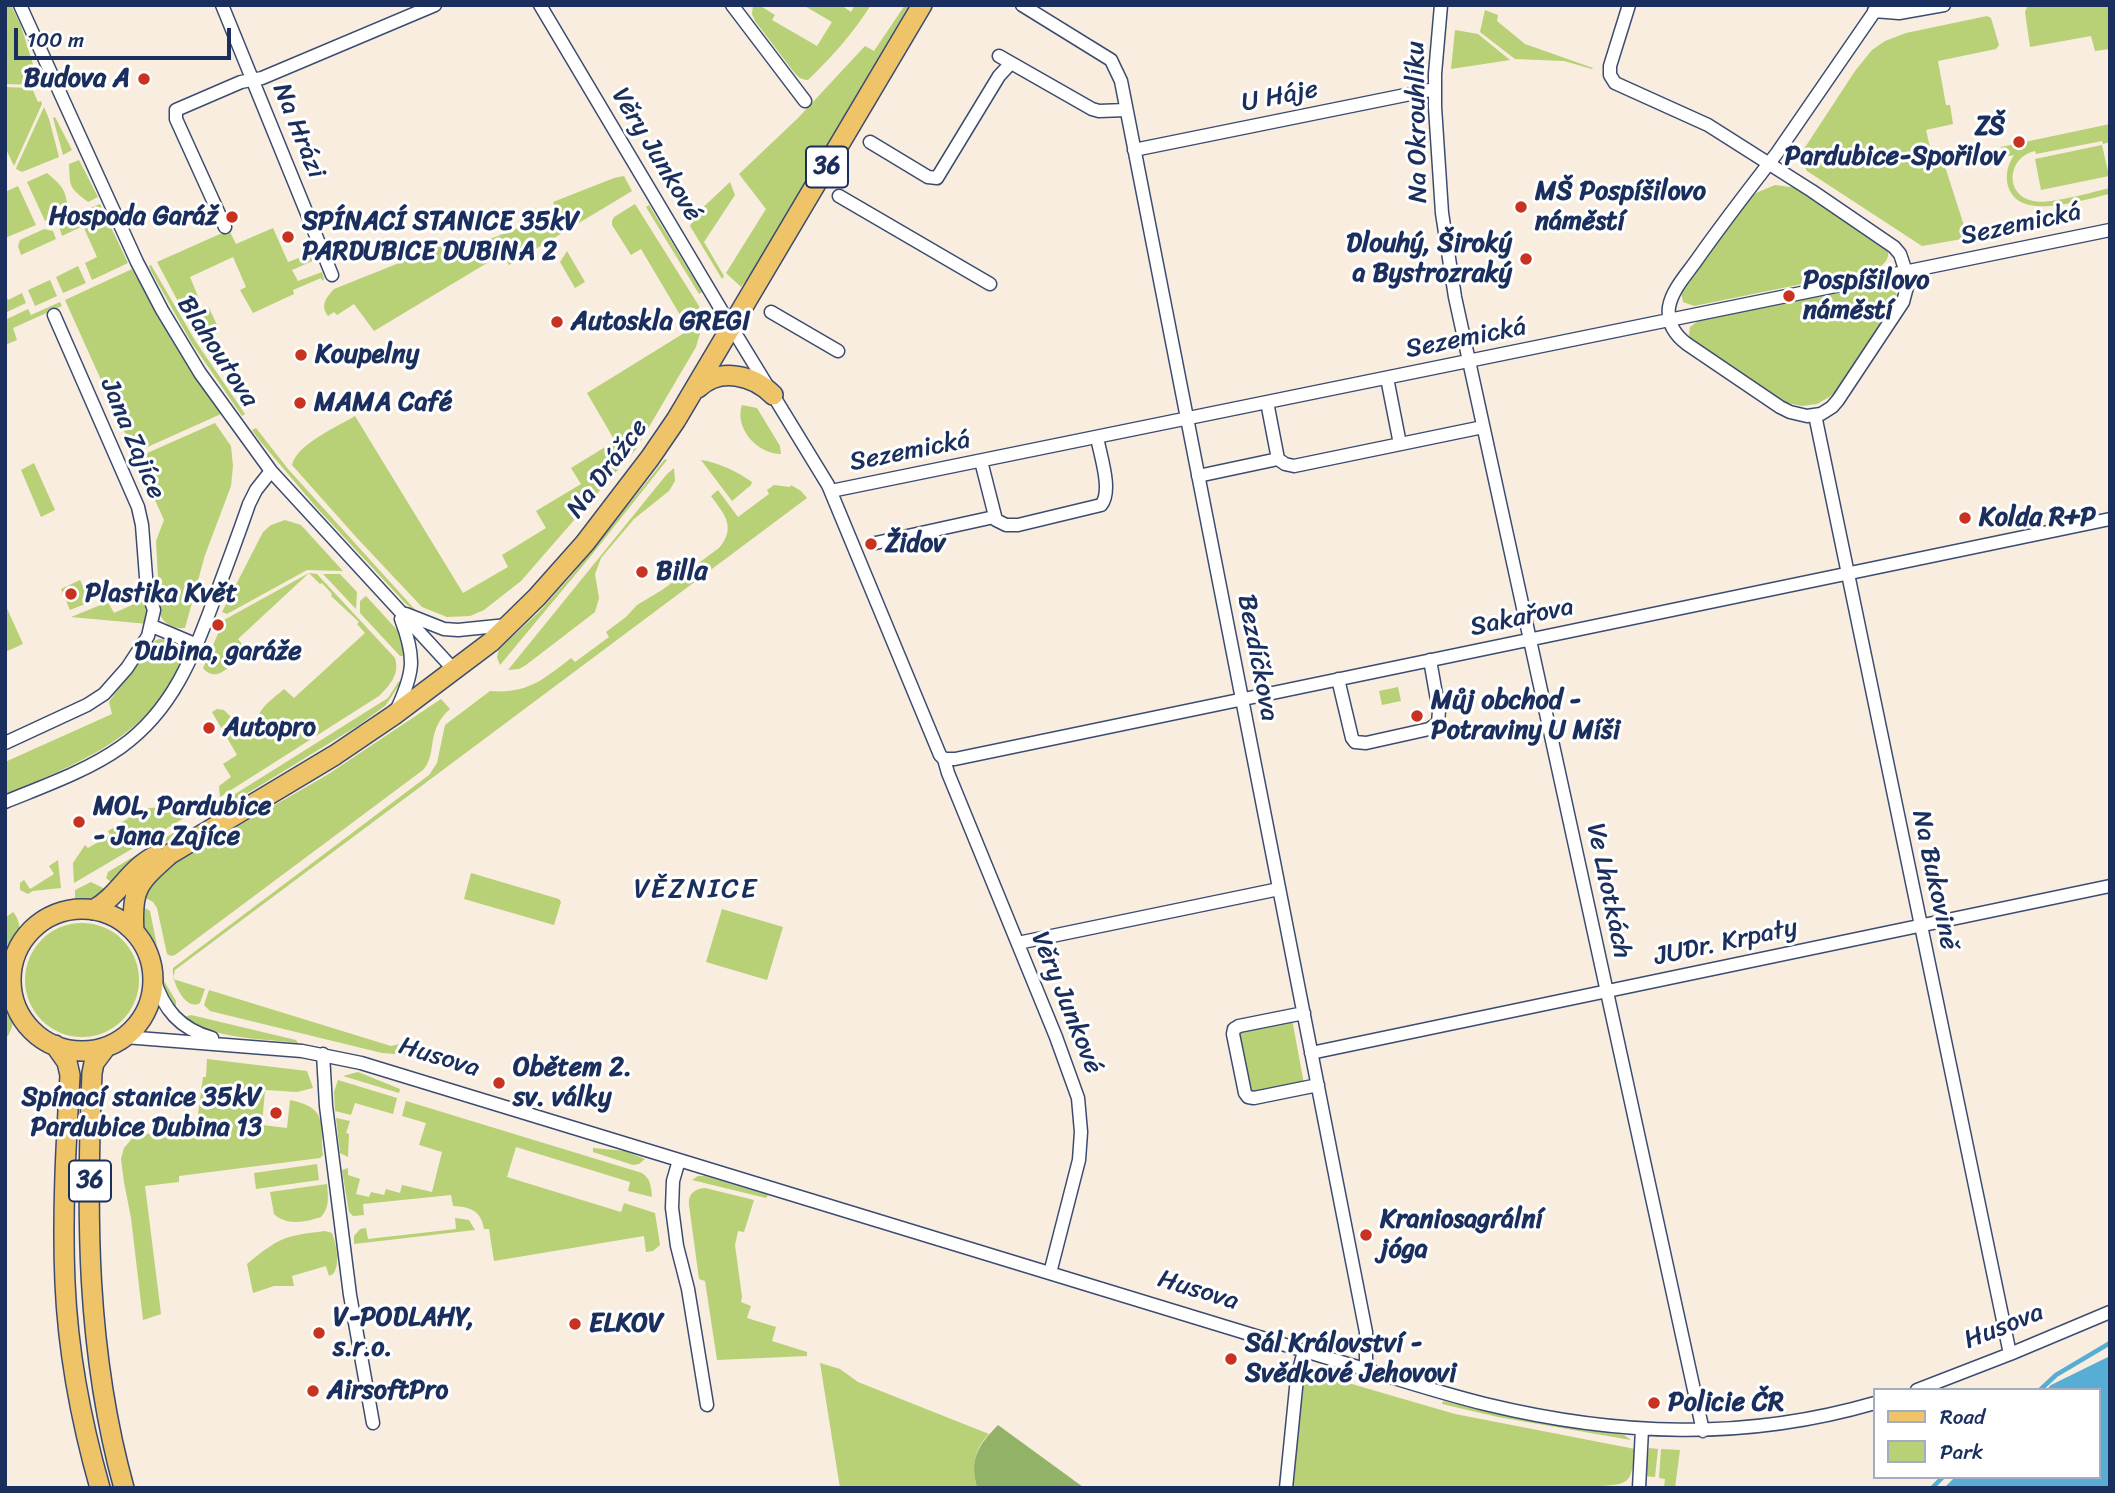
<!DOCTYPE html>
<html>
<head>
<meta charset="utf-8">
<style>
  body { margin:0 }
  #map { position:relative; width:2115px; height:1493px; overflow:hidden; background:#f8edde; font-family:Sriracha,sans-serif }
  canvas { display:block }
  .frame { position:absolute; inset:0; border:7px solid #1b2f5e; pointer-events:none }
  .legend { position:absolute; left:1873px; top:1388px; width:228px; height:91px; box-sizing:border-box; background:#fff; border:2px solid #a4acbf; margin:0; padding:9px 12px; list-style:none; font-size:21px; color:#1b2f5e }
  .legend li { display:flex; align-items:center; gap:14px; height:35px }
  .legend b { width:35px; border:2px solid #a4acbf }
  .scale { position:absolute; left:14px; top:28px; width:217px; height:32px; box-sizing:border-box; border:4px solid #1b2f5e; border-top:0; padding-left:9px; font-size:21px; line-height:24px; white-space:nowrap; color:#1b2f5e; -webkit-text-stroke:5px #fff; paint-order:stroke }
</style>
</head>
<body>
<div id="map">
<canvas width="2115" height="1493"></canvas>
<div class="frame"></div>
<ul class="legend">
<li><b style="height:9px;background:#efc469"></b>Road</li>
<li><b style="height:19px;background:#b8d076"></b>Park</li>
</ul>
<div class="scale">100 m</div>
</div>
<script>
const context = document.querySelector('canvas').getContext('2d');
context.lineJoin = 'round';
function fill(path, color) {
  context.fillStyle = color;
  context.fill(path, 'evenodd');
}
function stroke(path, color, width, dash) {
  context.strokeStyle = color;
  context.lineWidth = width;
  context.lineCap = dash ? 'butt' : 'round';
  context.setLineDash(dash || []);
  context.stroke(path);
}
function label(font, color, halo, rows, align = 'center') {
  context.font = font + ' Sriracha,sans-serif';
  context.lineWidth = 6;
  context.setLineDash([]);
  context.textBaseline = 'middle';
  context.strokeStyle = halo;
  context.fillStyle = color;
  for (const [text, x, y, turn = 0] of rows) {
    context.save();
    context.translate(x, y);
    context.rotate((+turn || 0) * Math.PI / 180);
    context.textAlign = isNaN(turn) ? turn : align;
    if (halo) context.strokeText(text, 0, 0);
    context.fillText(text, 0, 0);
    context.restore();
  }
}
const green = new Path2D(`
  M5,5H11L21,26L37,77L31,79L33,85L5,84Z
  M753,5H759L775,15L772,20L817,46L832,22L803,5H841L851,12L855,5H871C854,32 831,58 808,80C801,80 797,76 793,71L755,21L752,14Z
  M905,5H909L750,276L741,287L726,273L766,209L739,174L798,118L865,46L874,51Z
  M2038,5H2110V49L2095,51L2091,36L2030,47L2025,12L2027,7Z
  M1485,10L1498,15L1497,21L1525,44L1593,68L1592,69L1564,61L1515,59L1480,32Z
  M1987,16L1991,18L1999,45L1996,49L1938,61L1946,105H1950L1953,124L1926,130L1932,156L1941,154L1968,238L1922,246L1807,171L1801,158L1802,152L1855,71L1872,50L1885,41L1906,33Z
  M1455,30L1478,34L1510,60L1451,69Z
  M5,87L32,88L38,102L41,101L42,104L14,166L5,147Z
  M44,107L49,119L59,157L22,172L16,169L17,166Z
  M55,117L72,150L63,155L53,118Z
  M2110,124V142L2103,144L2102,141L2036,154L2035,151C2007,157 2004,195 2033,201C2048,205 2093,192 2110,188V194C2083,199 2019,223 2008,186C2005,175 2008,164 2014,155L2003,157L2001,147Z
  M2102,145L2109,176L2041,190L2035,159Z
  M79,160L98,197L88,202C69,187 70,188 69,164Z
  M47,173C63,187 66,189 68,211L45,221L27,182Z
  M624,176L632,191L509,265L502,254L374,331L354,304L337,315L334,312L328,316C320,305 326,298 334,289L454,241L459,251L557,213L553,202L614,178Z
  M730,182L735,195L704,242L724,276L722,279L690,226L697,213Z
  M1775,185L1798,188L1888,249C1890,259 1884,265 1876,269L1694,306L1683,302L1681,292L1683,287L1741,206L1756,193Z
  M18,186L36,225L5,238V192Z
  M100,204L128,263L92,280L85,263L97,257L83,226L62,236L59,226L65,219Z
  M635,204L699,306L701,330L696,347L636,449L521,581L484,610L470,616L447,617L422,607L357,538L292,465C297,444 337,427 355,416L463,593L508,567L502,555L546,528L536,511L581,484L571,468L615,441L587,393L689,330L641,249L631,255L612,225V221L614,217Z
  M649,205L702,292L699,294L646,207Z
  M273,228L288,262L312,253L316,255L315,260L292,270L298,281L322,272L324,279L322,281L321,278L293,290L294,294L253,313L240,290L246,287L233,257L190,277L201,304L187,310L182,309L157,262L229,230L236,244Z
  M44,229L53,231L56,239L21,255L18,246L20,240Z
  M567,251L585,282L575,288L560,262Z
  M151,265L196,342L245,414L242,416L191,342L151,271L149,266Z
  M78,266L86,283L63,293L56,277Z
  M132,269L176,347L221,414L134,453L65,300Z
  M50,280L57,296L35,306L28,290Z
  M1881,284C1891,285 1898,289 1897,300L1836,393L1817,404L1802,406L1783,402L1693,342L1689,336L1690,327L1698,321Z
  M22,293L26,303L5,313V294L8,300Z
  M60,302L62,306L13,328L17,340L5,345V320L28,309L31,315Z
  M209,308L218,327L199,334L190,318L191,316Z
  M742,405L757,408L780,446L781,454C757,454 734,428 742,405Z
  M215,423L231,446L233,466L231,486L205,555L185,628C174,629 164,625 160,614L156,541L164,520L136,458Z
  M256,428L288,469L419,614L406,604L316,507L260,441L252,430Z
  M665,459L667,460L590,557L500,665L497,657L499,649L539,612L572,575Z
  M701,460C720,463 736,471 752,482L751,485L732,501Z
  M34,463L55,510L41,517L21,470Z
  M674,468L675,481L669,491L634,519L601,558L595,574L599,598L595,612L526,665L519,669L508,670L667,474Z
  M774,485L790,487L791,485L801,491L807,498L175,970L173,979L205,989L200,1003C185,1012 171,980 173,968L429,775L437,763L445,725L490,691C527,694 543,680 571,658L575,662L609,637L606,632L626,617L637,605L662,590L719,548C737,527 724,514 711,496L718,490L738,517L769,494L767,490Z
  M285,520L301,525L343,571L307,570L227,614L222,612L263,532L271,525Z
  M309,573L238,639L246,649C234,661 218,686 203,668L224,620L309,573L317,574L395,658C400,674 390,685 379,696L220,797L219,786L231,777L223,764L237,755L212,712L217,709L224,710L251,737L260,729C251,712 272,700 284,689L294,698L365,633L357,624L359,622L331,596L332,594L322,583L320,584Z
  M323,574H340L357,592L356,609Z
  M80,580L90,602L70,610L61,589Z
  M366,596L399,632L408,656H400L360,613V601Z
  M141,601C151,605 149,614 148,624L71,617L108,602L114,613Z
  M5,604L23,644L5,652Z
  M159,639C169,639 177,643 180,652C184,662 178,669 174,677C140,742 68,767 5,795V762L112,714L109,702L148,644Z
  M399,681L401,682L386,705L359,725L230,804L224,801L388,698Z
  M1398,687L1401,701L1382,705L1379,691Z
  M441,699L450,709C425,731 438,753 423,770L175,955L171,956L167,954L157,908L153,902L141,895L155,874L327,775Z
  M149,808C161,807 177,808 186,817L74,883L73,863L85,845L88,848L110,835L108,831L140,811Z
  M188,824L183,832L148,853L112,883L106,878L108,872Z
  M58,860L61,888L33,891L28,894L20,890V883L24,880L30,889L54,874L49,866Z
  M471,873L559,899L561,902L554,925L464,899Z
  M91,882L109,891L91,901H75V890Z
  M138,904L150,911L164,981L176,1001V1008L169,1001L161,982L157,955L140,921Z
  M722,909L783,927L767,980L706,962Z
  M13,912C25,926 18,940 5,950V918Z
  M25 980a57 57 0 1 1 114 0a57 57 0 1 1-114 0Z
  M209,990L391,1046L400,1044L433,1054L436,1057L382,1053L210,1011L204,1005Z
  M5,1003C16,1015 15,1027 5,1040Z
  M191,1015L296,1040L298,1043C260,1038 215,1040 184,1017Z
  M1292,1019L1304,1084L1254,1094L1250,1090L1239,1034L1241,1031Z
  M207,1059L307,1071L313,1088L297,1092L265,1090L262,1125L287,1128L290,1100C328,1108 320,1122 323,1155L320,1158L179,1176V1182L145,1186L161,1314L143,1320L131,1218L124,1182L121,1159L124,1148L135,1135L196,1129L203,1077H206Z
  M358,1072L400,1089L399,1093L343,1076Z
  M338,1080L397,1098L393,1114L355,1103L351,1115L335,1111L334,1092Z
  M406,1101L642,1173C651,1179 651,1187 652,1197L628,1191L630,1182L516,1147L507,1177L621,1212L624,1203L655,1213L660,1245L653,1251L646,1252L644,1236L494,1261L489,1229H484C481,1210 470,1207 453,1206L451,1195L363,1204L364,1215L353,1216L349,1212L342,1170L348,1168V1175L360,1179L356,1194L369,1197L371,1192L384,1195L386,1189L400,1193L402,1185L432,1192L442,1152L419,1145L426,1123L402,1116Z
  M336,1118L350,1121L346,1133L349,1134L348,1157L340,1153Z
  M593,1148L625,1151L645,1159L639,1164L633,1165L593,1152Z
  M317,1164L319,1180L256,1189L254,1173Z
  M698,1176H705L768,1195L766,1198L692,1180Z
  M327,1184C328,1197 330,1207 321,1217C306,1222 286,1226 274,1214L270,1192Z
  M705,1188L754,1200L744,1232L738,1231L735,1245L742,1297L741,1302L751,1306L747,1318L776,1327L772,1341L807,1352V1356L717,1360L705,1281L699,1279L689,1205C688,1194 694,1189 705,1188Z
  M455,1218L469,1220L475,1230L354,1244V1236L360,1229L366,1228L368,1239L456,1229Z
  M325,1231L332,1233C336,1244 341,1264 333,1274L329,1276L326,1266L292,1276L294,1286H274L253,1293L247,1264C280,1237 284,1236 325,1231Z
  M820,1363L840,1369L858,1382L989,1434C973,1451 972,1466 977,1488H840Z
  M1307,1371L1455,1414L1635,1449C1631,1489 1628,1483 1590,1487L1293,1488L1303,1382Z
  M1443,1401L1525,1420L1624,1435L1631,1440L1498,1417L1442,1404Z
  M1649,1448L1658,1449L1655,1477L1644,1476Z
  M1661,1449L1680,1450L1675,1488H1664L1665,1479L1659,1478Z`);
const forest = new Path2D(`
  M998,1425L1083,1487V1488H977C969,1458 978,1446 998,1425Z`);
const water = new Path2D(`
  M2110,1356V1488H1944L1955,1477H2099V1390H2046L2051,1385Z`);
const stream = new Path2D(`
  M2040,1390L2056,1375L2110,1343
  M1932,1488L1943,1477`);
const street = new Path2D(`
  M20,5L137,262L162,310L200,373L271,471L455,671
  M222,5L332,275
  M540,5L732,328L828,485L940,755L944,759L948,773L1056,1037L1078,1098L1081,1132L1079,1160L1050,1273
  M732,5L805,101
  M1022,5L1111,60L1121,81L1366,1332V1369
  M1441,5L1435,74V107L1442,213L1455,297L1703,1431
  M1629,5L1610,66V75L1615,83L1708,125L1812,191L1894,247L1900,254L1906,272L1907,287L1903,302L1838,400L1832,407L1821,414L1807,416L1790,412L1780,407L1687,344C1675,335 1667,323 1669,307C1672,290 1686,275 1696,261C1722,224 1749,189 1777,153L1879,5
  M1874,11L1899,13L1944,5
  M999,56L1092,109L1099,111L1126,110
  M870,142L928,177L937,178L999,76L1011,63
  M1134,150L1435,89
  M839,196L990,284
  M225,227L176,119V110L241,82L262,78L435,5
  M771,312L838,351
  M1387,378L1400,444
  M1267,402L1278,459
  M1815,415L2010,1354
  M981,461L996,520L1006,525H1018L1101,505C1113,491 1100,455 1097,437
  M1198,476L1278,459L1285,464L1294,466L1483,427
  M831,491L2110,230
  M871,544L994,517
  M406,614L444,629L458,630L507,625
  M152,626L197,645
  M1338,679L1352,738L1355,742L1366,743L1429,729L1438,723L1439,711L1430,660
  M396,711C414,673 416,658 401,619
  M5,743L87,705L104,694L127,668L148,636L154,610L147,590L142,525L138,507L54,315
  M944,759H955L2110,519
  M5,802C44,786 87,771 121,747C173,710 193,656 214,600C226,568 238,536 249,504L256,490L271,471
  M1018,943L1279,889
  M154,978C163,1009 180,1029 212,1038
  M1304,1013L1239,1026L1234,1029L1233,1034L1245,1093L1248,1097L1254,1098L1318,1085
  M125,1037L302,1051L361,1063L1341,1362C1389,1376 1436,1392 1485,1404C1617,1436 1744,1441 1875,1403
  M1311,1053L2110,886
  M323,1054L326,1106L350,1295L373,1423
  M679,1160L673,1181L672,1208L677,1246L688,1289L707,1405
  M1917,1390L2010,1354L2110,1312
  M1286,1488L1297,1378L1304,1351
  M1639,1488L1642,1429`);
const primary = new Path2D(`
  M698,388C720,367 753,375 773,395
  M11 980a71 71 0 1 1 142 0a71 71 0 1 1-142 0Z
  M93,910C118,897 129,869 155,856
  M134,931C131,887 139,882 170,854L335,755L394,715L491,642L537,597L585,543L650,458L676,420L922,5
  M55,1045L67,1062L70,1075C66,1144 62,1214 65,1283C68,1352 81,1421 100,1488
  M106,1047L94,1063L92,1073C86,1214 86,1351 124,1488`);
const markers = [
  [144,79,7,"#c8321e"],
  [2019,142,7,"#c8321e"],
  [1521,207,7,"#c8321e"],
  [232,217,7,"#c8321e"],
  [288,237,7,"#c8321e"],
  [1526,259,7,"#c8321e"],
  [1789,296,7,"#c8321e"],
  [557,322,7,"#c8321e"],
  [301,355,7,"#c8321e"],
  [300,403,7,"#c8321e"],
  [1965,518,7,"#c8321e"],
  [871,544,7,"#c8321e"],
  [642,572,7,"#c8321e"],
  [71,594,7,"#c8321e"],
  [218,625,7,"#c8321e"],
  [1417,716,7,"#c8321e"],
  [209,728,7,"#c8321e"],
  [79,822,7,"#c8321e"],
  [499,1083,7,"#c8321e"],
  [276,1113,7,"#c8321e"],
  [1366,1235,7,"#c8321e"],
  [575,1324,7,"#c8321e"],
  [319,1333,7,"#c8321e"],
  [1231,1359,7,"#c8321e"],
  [313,1391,7,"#c8321e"],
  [1654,1403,7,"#c8321e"]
];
const shields = [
  [827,167,42],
  [90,1181,42]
];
const shieldNames = [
  ["36",827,167],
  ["36",90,1181]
];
const poiNames = [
  ["Budova A",130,79,"right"],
  ["ZŠ",2005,127,"right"],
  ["Pardubice-Spořilov",2005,157,"right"],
  ["MŠ Pospíšilovo",1535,192],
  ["náměstí",1535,222],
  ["Hospoda Garáž",218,217,"right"],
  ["SPÍNACÍ STANICE 35kV",302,222],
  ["PARDUBICE DUBINA 2",302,252],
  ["Dlouhý, Široký",1512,244,"right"],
  ["a Bystrozraký",1512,274,"right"],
  ["Pospíšilovo",1803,281],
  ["náměstí",1803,311],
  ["Autoskla GREGI",571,322],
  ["Koupelny",315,355],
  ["MAMA Café",314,403],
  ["Kolda R+P",1979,518],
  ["Židov",885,544],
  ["Billa",656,572],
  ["Plastika Květ",85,594],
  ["Dubina, garáže",218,652,"center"],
  ["Můj obchod -",1431,701],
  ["Potraviny U Míši",1431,731],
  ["Autopro",223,728],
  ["MOL, Pardubice",93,807],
  ["- Jana Zajíce",93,837],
  ["Obětem 2.",513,1068],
  ["sv. války",513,1098],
  ["Spínací stanice 35kV",262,1098,"right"],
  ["Pardubice Dubina 13",262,1128,"right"],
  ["Kraniosagrální",1380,1220],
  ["jóga",1380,1250],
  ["V-PODLAHY,",333,1318],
  ["s.r.o.",333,1348],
  ["ELKOV",589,1324],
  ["Sál Království -",1245,1344],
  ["Svědkové Jehovovi",1245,1374],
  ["AirsoftPro",327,1391],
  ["Policie ČR",1668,1403]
];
const streetNames = [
  ["U Háje",1280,97,-11],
  ["Na Okrouhlíku",1418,122,-91],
  ["Na Hrázi",298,131,68],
  ["Věry Junkové",656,155,59],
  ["Sezemická",2021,225,-12],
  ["Sezemická",1466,339,-11],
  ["Blahoutova",217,352,57],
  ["Jana Zajíce",132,439,67],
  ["Sezemická",910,452,-11],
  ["Na Drážce",608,469,-53],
  ["Sakařova",1522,618,-12],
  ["Bezdíčkova",1257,658,79],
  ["Na Bukovině",1934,880,78],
  ["Ve Lhotkách",1608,891,78],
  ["JUDr. Krpaty",1726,943,-12],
  ["Věry Junkové",1066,1003,68],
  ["Husova",439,1058,17],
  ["Husova",1198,1291,17],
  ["Husova",2004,1327,-22]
];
const neighbourhoodNames = [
  ["VĚZNICE",696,890]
];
fill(green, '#b8d076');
fill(forest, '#92b267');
fill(water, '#57add3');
stroke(stream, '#57add3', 4.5);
stroke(street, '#3c4c71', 15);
stroke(primary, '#3c4c71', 22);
stroke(street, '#fff', 12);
stroke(primary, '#efc469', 19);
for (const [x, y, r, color] of markers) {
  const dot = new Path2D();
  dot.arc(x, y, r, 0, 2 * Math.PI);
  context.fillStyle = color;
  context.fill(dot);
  stroke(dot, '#fff', 2.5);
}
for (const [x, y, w] of shields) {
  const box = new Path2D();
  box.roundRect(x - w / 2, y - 20.5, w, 41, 5);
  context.fillStyle = '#fff';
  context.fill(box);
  stroke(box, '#1b2f5e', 2);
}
label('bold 24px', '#1b2f5e', null, shieldNames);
label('bold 26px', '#1b2f5e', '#fff', poiNames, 'left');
label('26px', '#1b2f5e', '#fff', streetNames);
context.letterSpacing = '2px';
label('28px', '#1b2f5e', '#fff', neighbourhoodNames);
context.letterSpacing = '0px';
</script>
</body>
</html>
